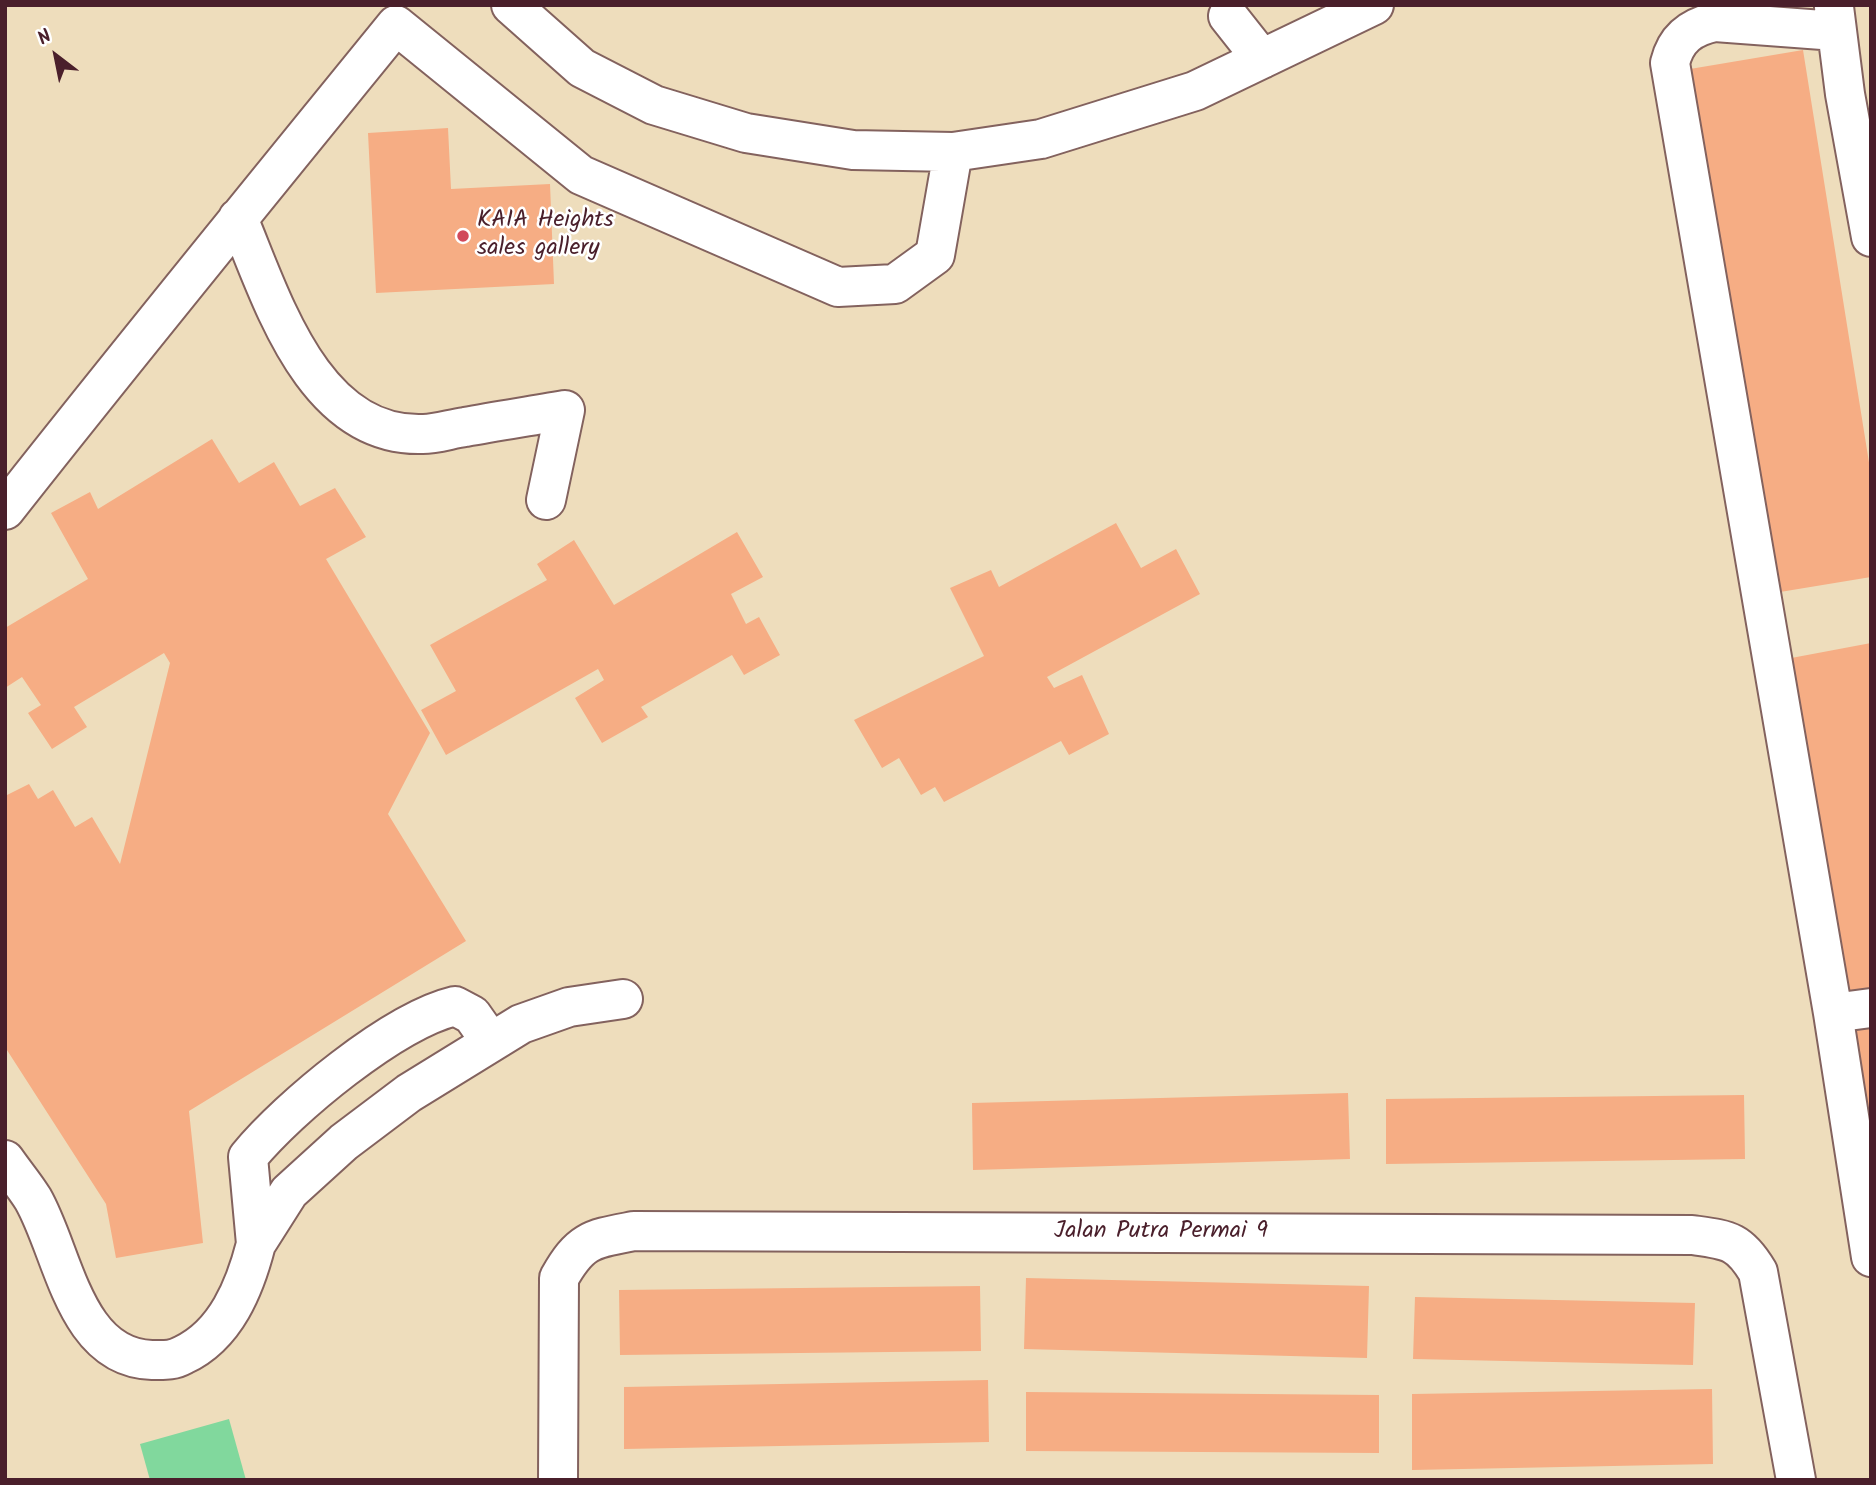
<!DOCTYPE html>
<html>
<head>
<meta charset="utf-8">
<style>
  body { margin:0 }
  #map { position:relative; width:1876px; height:1485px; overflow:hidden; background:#eeddbc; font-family:Kalam,sans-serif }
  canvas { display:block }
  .frame { position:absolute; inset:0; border:7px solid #4a1f2b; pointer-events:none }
  .north { position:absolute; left:21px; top:21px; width:70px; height:70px; -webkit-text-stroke:5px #fff; paint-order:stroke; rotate:328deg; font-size:19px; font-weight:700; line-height:28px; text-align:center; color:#4a1f2b }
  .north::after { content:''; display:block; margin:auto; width:24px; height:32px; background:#4a1f2b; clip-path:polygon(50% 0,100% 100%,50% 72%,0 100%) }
</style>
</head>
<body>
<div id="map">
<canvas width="1876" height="1485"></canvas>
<div class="frame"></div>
<div class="north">N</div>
</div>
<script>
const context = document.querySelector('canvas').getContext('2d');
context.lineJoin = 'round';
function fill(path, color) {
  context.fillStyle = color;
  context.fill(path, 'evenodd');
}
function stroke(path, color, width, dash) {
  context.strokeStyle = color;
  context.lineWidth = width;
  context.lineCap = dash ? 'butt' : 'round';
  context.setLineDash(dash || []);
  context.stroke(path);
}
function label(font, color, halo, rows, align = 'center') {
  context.font = font + ' Kalam,sans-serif';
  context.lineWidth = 5;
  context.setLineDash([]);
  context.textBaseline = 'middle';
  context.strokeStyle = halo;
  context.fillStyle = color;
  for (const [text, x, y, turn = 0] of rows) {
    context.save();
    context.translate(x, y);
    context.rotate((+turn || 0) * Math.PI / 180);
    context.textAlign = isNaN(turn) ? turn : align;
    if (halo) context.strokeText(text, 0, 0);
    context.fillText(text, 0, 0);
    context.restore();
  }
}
const green = new Path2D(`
  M229,1419L246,1480H150L140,1444Z`);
const building = new Path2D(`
  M1803,50L1871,475V577L1774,593L1690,69Z
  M448,128L451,189L550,184L554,284L376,293L368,133Z
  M212,439L239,483L274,462L300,506L335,488L366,537L326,559L430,733L388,814L466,941L189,1111L203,1243L116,1258L106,1204L5,1047V796L29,784L38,799L53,790L75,827L92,817L120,864L170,663L164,653L74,707L87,727L52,749L28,713L41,705L22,677L5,688V628L88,579L51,513L90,492L98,509Z
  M1116,523L1141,568L1176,549L1200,594L1047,677L1054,688L1082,675L1109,734L1069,755L1061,741L944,802L935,787L921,795L899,758L882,768L854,720L984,656L950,588L991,570L999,587Z
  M737,532L763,577L731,594L746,624L759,617L780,655L744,675L732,655L641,707L648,717L602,743L575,698L604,680L598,669L446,755L421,710L456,691L430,645L547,580L537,564L574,540L614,605Z
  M1871,643V989L1846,994L1786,659Z
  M1871,1024V1160L1850,1027Z
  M1348,1093L1350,1159L973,1170L972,1103Z
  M1744,1095L1745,1159L1386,1164V1099Z
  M1026,1278L1369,1286L1367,1358L1024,1349Z
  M980,1286L981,1351L620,1355L619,1290Z
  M1415,1297L1695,1303L1693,1365L1413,1359Z
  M988,1380L989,1442L624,1449V1387Z
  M1712,1389L1713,1464L1412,1470V1394Z
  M1026,1392L1379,1395V1453L1026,1451Z`);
const minor = new Path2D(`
  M511,5L582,68L654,105L746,133L853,150L953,152L1041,139L1195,91L1374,5
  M1834,7L1845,94L1871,237
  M1228,16L1262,59
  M1836,31L1715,22C1691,27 1676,38 1670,63L1833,1013L1871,1257
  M238,218C272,299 313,438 423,434C436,434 451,429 465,427C498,421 531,416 565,410L546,500
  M5,510C134,346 265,186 396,25L581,175L838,287L895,284L935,255L953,152
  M1833,1013L1871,1008
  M491,1042L472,1015L455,1006C393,1021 289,1107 248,1157L256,1244L289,1192L344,1142L409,1093L521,1024L569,1007L623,999
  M5,1160C14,1173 25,1186 33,1199C64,1253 74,1358 152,1360C164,1360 172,1361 183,1355C226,1335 245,1287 256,1244
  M558,1480L559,1278C581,1239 592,1239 634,1231L1692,1235C1728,1240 1739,1240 1758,1272L1796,1480`);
const markers = [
  [463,236,7,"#d1495b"]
];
const poiNames = [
  ["KAIA Heights",477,222],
  ["sales gallery",477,250]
];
const streetNames = [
  ["Jalan Putra Permai 9",1161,1233]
];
fill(green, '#81d89d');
fill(building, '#f6ad84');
stroke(minor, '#83625e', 42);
stroke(minor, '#fff', 38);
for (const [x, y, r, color] of markers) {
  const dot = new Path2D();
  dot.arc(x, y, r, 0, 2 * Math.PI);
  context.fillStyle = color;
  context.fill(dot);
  stroke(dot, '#fff', 2.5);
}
label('24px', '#4a1f2b', '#fff', poiNames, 'left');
label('24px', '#4a1f2b', '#fff', streetNames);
</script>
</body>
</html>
